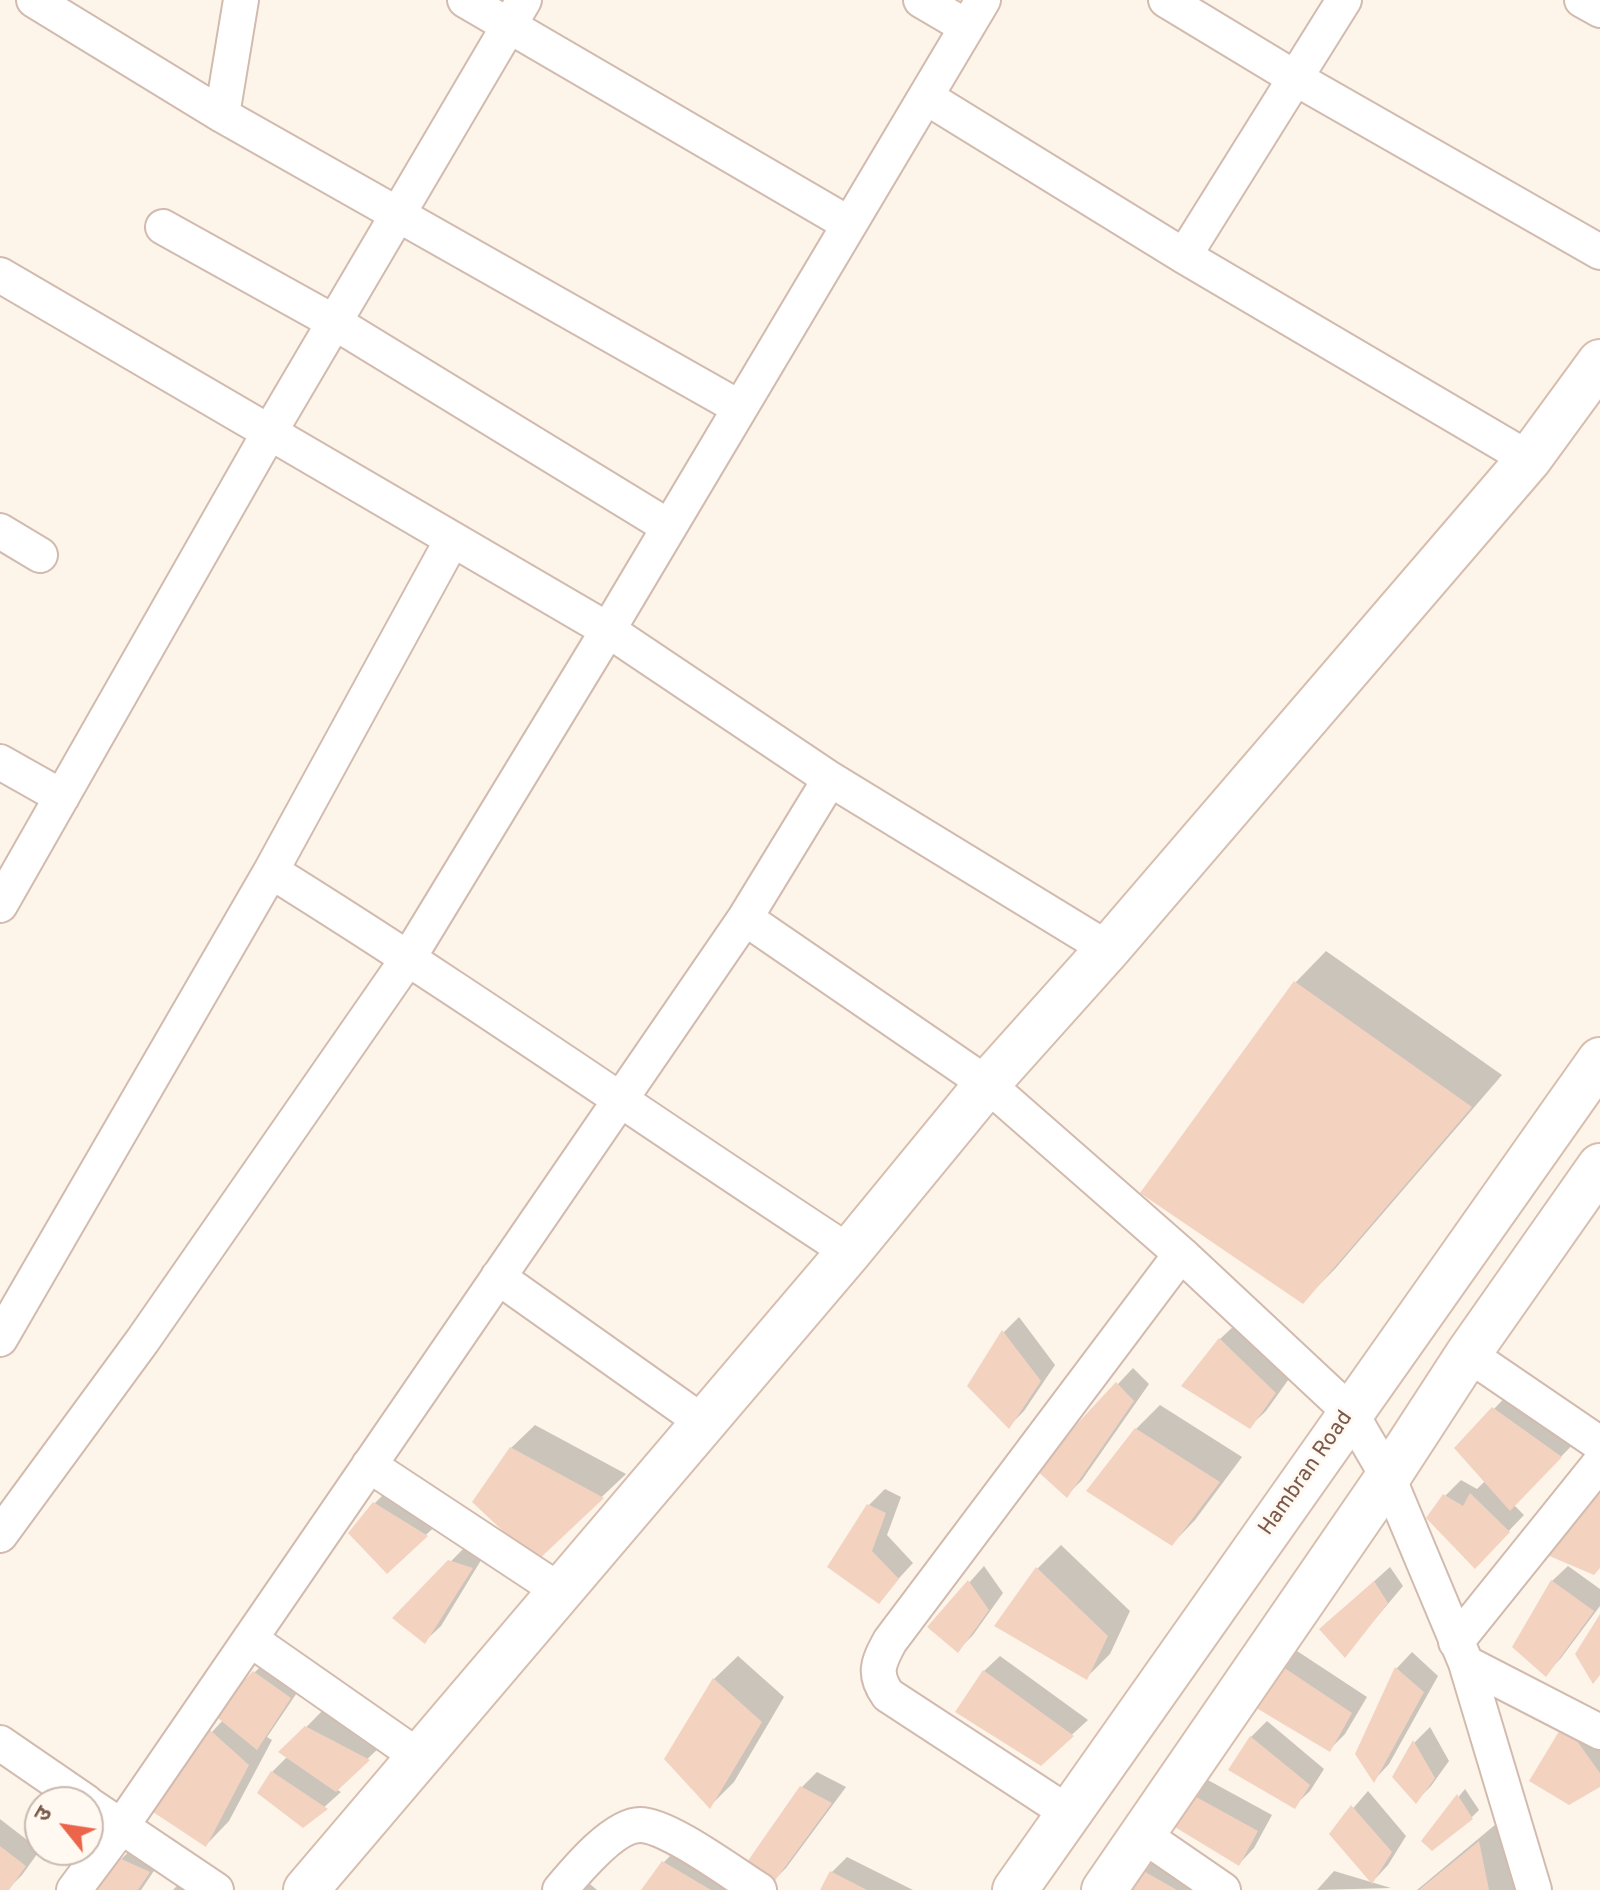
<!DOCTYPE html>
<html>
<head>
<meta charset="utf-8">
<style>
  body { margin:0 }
  #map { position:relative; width:1600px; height:1890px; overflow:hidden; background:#fdf5ea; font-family:Overpass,"Noto Sans Devanagari",sans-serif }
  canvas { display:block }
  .north { position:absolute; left:24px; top:1786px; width:80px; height:80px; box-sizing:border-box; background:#fff9f2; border:2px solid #cab9af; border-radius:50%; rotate:300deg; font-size:22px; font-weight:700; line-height:32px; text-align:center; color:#7b594b }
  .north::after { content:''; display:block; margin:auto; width:28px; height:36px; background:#ec654b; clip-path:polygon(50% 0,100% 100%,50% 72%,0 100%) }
</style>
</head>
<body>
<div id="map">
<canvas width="1600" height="1890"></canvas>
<div class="north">उ</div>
</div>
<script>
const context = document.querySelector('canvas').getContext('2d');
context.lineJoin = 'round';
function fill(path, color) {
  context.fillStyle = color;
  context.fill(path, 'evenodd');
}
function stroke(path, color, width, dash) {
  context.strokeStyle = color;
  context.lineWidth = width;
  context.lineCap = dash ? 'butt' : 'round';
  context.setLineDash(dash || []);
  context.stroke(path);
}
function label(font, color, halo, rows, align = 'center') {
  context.font = font + ' Overpass,sans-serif';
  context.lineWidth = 6;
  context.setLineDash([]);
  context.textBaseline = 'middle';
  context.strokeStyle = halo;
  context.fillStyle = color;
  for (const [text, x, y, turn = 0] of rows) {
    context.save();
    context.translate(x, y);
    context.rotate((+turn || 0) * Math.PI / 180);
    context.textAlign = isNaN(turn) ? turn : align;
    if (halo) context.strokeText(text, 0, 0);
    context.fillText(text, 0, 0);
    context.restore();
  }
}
const shadow = new Path2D(`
  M1326,951L1502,1075L1334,1270L1302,1302L1295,983Z
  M1019,1317L1055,1365L1024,1411L1009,1426L969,1386L1004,1332Z
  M1236,1324L1291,1376L1266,1411L1250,1426L1220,1339Z
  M1133,1368L1149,1384L1082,1480L1067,1495L1118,1384Z
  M1517,1385L1584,1433L1514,1505L1524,1515L1475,1566L1445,1496L1461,1480L1477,1489L1486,1480L1494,1409Z
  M1160,1405L1242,1457L1195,1520L1172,1544L1136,1429Z
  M535,1425L626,1474L536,1559L511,1448Z
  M390,1488L442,1520L387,1571L374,1504Z
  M885,1489L901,1497L887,1535L913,1563L878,1601L830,1566L869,1505Z
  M1061,1545L1130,1611L1110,1654L1087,1677L997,1625L1038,1568Z
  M466,1546L486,1552L441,1626L425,1641L395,1618Z
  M984,1566L1003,1593L973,1635L958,1650L930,1627Z
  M1568,1566L1600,1589V1606L1561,1658L1546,1674L1552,1581Z
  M1390,1567L1403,1586L1345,1655L1321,1629Z
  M1294,1649L1367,1697L1345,1734L1330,1749L1256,1706Z
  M1412,1652L1438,1676L1389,1764L1375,1779L1357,1754L1397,1668Z
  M738,1656L784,1697L734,1782L710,1806L666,1759L714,1679Z
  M1000,1656L1088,1720L1041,1763L984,1671Z
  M270,1657L305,1681L267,1737L272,1740L229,1821L206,1845L212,1732L223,1720L255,1672Z
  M322,1711L383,1744L336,1789L341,1792L303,1826L259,1793L272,1772L288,1756L282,1752Z
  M1267,1721L1324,1769L1310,1791L1294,1806L1231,1769L1251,1737Z
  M1566,1724L1600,1736V1785Z
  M1430,1727L1449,1761L1431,1786L1416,1801L1394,1777L1415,1742Z
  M817,1772L846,1787L786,1868L771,1883L801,1788Z
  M1206,1779L1272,1815L1254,1848L1239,1864L1172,1823Z
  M1465,1789L1479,1810L1472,1817L1423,1841Z
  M1368,1791L1406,1836L1388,1865L1373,1881L1331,1834Z
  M0,1819L40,1850L22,1875L7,1890L0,1888Z
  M1502,1819L1516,1890H1417L1423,1885Z
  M137,1843L164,1856L141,1890H91Z
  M679,1847L729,1890H643L663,1863Z
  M1157,1855L1204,1890H1129L1142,1870Z
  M847,1857L913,1890H822L832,1872Z
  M1334,1871L1391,1888L1317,1890Z
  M185,1877L204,1890H173Z
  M590,1884L597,1890H584Z`);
const building = new Path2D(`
  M1294,981L1472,1107L1303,1304L1140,1193Z
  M1002,1330L1041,1381L1009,1429L967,1386Z
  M1219,1338L1276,1393L1250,1429L1181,1386Z
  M1116,1382L1134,1401L1067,1498L1035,1469Z
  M1492,1407L1562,1457L1510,1511L1454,1448Z
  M1135,1428L1220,1482L1172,1546L1086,1491Z
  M510,1447L604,1498L536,1562L472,1502Z
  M1593,1491L1600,1494V1568L1594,1575L1547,1555Z
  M1470,1493L1510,1532L1475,1569L1426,1518L1443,1494L1463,1506Z
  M373,1502L428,1536L387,1574L348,1533Z
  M867,1504L886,1513L872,1551L899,1579L879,1604L827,1567Z
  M448,1560L473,1568L425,1644L392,1618Z
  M1036,1567L1108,1636L1087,1680L994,1626Z
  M968,1580L989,1610L958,1653L927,1627Z
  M1551,1580L1594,1611L1546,1677L1512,1647Z
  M1374,1581L1388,1603L1345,1658L1319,1629Z
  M1600,1614V1675L1593,1684L1575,1654Z
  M1277,1663L1352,1713L1330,1752L1253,1706Z
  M1395,1667L1424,1692L1374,1783L1355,1754Z
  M983,1670L1074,1736L1041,1766L955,1712Z
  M253,1671L291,1698L257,1750L213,1714Z
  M713,1678L762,1722L710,1809L664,1759Z
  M1564,1723L1600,1773V1787L1569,1805L1529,1781Z
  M305,1726L370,1760L336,1792L278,1752Z
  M210,1730L249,1765L206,1847L153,1812Z
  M1250,1736L1310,1785L1295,1809L1228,1770Z
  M1413,1740L1435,1778L1416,1804L1392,1777Z
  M271,1771L328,1809L303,1828L257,1793Z
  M800,1786L832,1803L771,1886L745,1865Z
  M1189,1793L1258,1831L1239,1866L1170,1824Z
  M1457,1794L1473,1819L1432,1851L1421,1841Z
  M1351,1805L1392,1852L1372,1884L1329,1834Z
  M1479,1841L1489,1890H1419Z
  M0,1846L26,1866L9,1890H0Z
  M119,1858L150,1872L138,1890H89Z
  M662,1861L711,1890H641Z
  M1140,1869L1177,1890H1126Z
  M830,1871L867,1890H820Z`);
const street = new Path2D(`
  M34,0L222,115L740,408
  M465,0L849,224
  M921,0L967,27
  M1166,0L1295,78L1600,252
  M1582,0L1600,10
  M926,97L1184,256L1529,459
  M222,115L241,0
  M163,227L334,322L669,527
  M1184,256L1344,0
  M0,275L608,630L830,779
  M0,531L40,555
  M0,762L62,797
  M271,871C467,993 656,1126 849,1252
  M0,905L269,433L524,0
  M745,918L987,1084L1181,1254L1350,1412L1388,1477L1466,1663L1534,1890
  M498,1277L704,1423
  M0,1339L271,871L452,540
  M1468,1354L1600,1444
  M369,1465L560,1591
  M0,1535L143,1340L409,957L608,630L983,0
  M250,1639L419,1757
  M1456,1642L1600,1463
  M1466,1663L1600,1732
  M0,1743L86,1802
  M88,1804L216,1890
  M1070,1814L888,1695C873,1674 878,1663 890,1641L1181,1254
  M1143,1835L1223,1890
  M74,1890L121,1827L745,918L830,779L1108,949
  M560,1890C576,1871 614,1825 640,1825C668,1825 733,1874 759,1890`);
const secondary = new Path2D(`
  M306,1890L849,1252L987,1084L1108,949L1529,459L1600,362
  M1015,1890L1600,1060
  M1104,1890L1388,1477L1468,1354L1600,1166`);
const streetNames = [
  ["Hambran Road",1307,1474,-55]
];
fill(shadow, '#0003');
fill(building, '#f4d2c0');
stroke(street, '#d2bbae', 38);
stroke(secondary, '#d7beae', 48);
stroke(street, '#fff', 34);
stroke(secondary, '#fff', 44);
label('22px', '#7b594b', '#fff9f2', streetNames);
</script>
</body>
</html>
